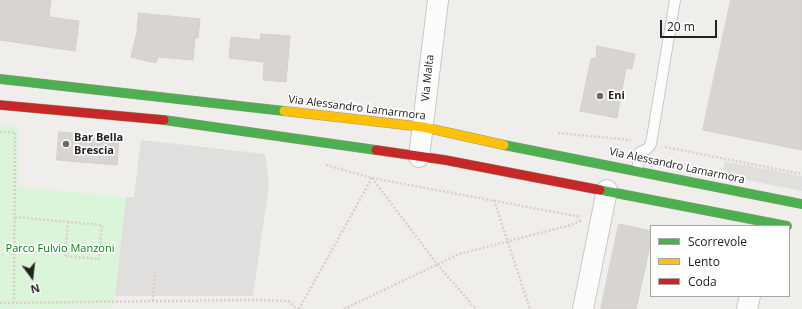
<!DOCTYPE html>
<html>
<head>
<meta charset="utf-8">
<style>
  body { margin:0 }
  #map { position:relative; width:802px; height:309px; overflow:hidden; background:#f0eeeb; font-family:"Open Sans",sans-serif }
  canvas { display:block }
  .legend { position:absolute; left:650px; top:225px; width:140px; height:72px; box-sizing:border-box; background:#fff; border:1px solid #a7a7a7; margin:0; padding:5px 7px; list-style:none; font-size:12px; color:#222 }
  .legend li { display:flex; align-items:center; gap:8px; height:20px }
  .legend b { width:20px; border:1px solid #a7a7a7 }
  .north { position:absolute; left:12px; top:257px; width:40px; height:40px; -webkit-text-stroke:3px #fff; paint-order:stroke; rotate:165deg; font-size:11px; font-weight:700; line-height:16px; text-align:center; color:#222 }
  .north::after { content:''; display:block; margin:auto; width:14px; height:18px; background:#222; clip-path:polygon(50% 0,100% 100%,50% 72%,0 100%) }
  .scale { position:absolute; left:660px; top:20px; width:57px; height:18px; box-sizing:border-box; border:2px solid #222; border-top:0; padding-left:5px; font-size:12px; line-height:14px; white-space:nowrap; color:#222; -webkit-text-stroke:3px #fff; paint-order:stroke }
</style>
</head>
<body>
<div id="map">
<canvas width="802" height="309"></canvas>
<ul class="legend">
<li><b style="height:5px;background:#4caf50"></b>Scorrevole</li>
<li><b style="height:5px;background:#ffc107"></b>Lento</li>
<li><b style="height:5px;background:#c62828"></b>Coda</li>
</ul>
<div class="north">N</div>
<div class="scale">20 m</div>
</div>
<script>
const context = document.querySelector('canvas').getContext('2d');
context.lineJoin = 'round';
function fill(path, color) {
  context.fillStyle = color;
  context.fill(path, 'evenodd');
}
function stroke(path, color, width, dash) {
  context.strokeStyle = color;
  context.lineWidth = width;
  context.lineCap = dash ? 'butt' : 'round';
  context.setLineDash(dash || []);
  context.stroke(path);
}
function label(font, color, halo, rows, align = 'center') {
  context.font = font + ' "Open Sans",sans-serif';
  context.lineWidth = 3.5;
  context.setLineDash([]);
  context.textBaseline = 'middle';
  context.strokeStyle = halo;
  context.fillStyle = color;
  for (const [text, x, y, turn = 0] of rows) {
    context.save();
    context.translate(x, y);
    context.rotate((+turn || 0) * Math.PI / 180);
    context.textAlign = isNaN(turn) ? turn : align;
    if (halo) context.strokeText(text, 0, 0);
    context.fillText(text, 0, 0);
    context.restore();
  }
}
const park = new Path2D(`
  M0,126L18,127V187L126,197L114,305L0,309Z`);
const parking = new Path2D(`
  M141,140L265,154L269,185L253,296H115L126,197H134Z
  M725,161L802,176V191L722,175Z`);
const building = new Path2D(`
  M0,0H51L49,17L79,21L75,51L0,40Z
  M731,0H802V150L703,130Z
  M139,13L200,19L198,38H195L193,60L158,57L156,63L131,57L137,32Z
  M261,34L290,36L286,82L263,80L264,62L229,58L231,37L260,40Z
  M597,46L635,54L632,69L626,68L617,118L580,111L591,59L596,58Z
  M59,132L119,137L117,165L57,160Z
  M619,224L651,231V241L636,309H601Z`);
const path = new Path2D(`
  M0,132H15L14,302
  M558,133L631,140
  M665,147L802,174
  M326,165L372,178L581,217
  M372,178L437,264L476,309
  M494,200L530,309
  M15,217L102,225L99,259L65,256L68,222
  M153,301L155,271
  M0,303L252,300L288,301L297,309
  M299,309L372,178
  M344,309L459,254L571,225L582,220`);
const lane = new Path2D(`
  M637,170L640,152L647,149L651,144L675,0`);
const street = new Path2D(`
  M419,157L438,0
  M583,309L607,190
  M747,309L750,296`);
const fast = new Path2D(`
  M0,79L284,111
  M164,120L376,150
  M504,145L802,204
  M600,190L787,226`);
const slow = new Path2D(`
  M284,111L423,127L504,145`);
const jam = new Path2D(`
  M0,105L164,120
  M376,150L445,160L600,190`);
const markers = [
  [600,96,4,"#6a6968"],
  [66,144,4,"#6a6968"]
];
const streetNames = [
  ["Via Malta",428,78,-84],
  ["Via Alessandro Lamarmora",357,108,7],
  ["Via Alessandro Lamarmora",677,166,12]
];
const poiNames = [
  ["Eni",608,96],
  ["Bar Bella",74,138],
  ["Brescia",74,151]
];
const parkNames = [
  ["Parco Fulvio Manzoni",60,249]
];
fill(park, '#daf5da');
fill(parking, '#e0dfde');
fill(building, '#d7d4d2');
stroke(building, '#d3d0cc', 1);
stroke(lane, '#c9c8c7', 12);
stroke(street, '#c9c8c7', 22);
stroke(fast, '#999a82', 10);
stroke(slow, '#999a82', 10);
stroke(jam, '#999a82', 10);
stroke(path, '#dccecd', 2.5, [2, 2]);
stroke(lane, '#fdfcfc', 10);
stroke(street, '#fdfcfc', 20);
stroke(fast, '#4caf50', 9);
stroke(slow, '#ffc107', 9);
stroke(jam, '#c62828', 9);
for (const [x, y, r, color] of markers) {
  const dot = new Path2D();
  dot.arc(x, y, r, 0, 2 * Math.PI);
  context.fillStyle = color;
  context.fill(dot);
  stroke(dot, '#fff', 1.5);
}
label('11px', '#222', '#fff', streetNames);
label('bold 11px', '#222', '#fff', poiNames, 'left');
label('11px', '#0c8416', '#fff', parkNames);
</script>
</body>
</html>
